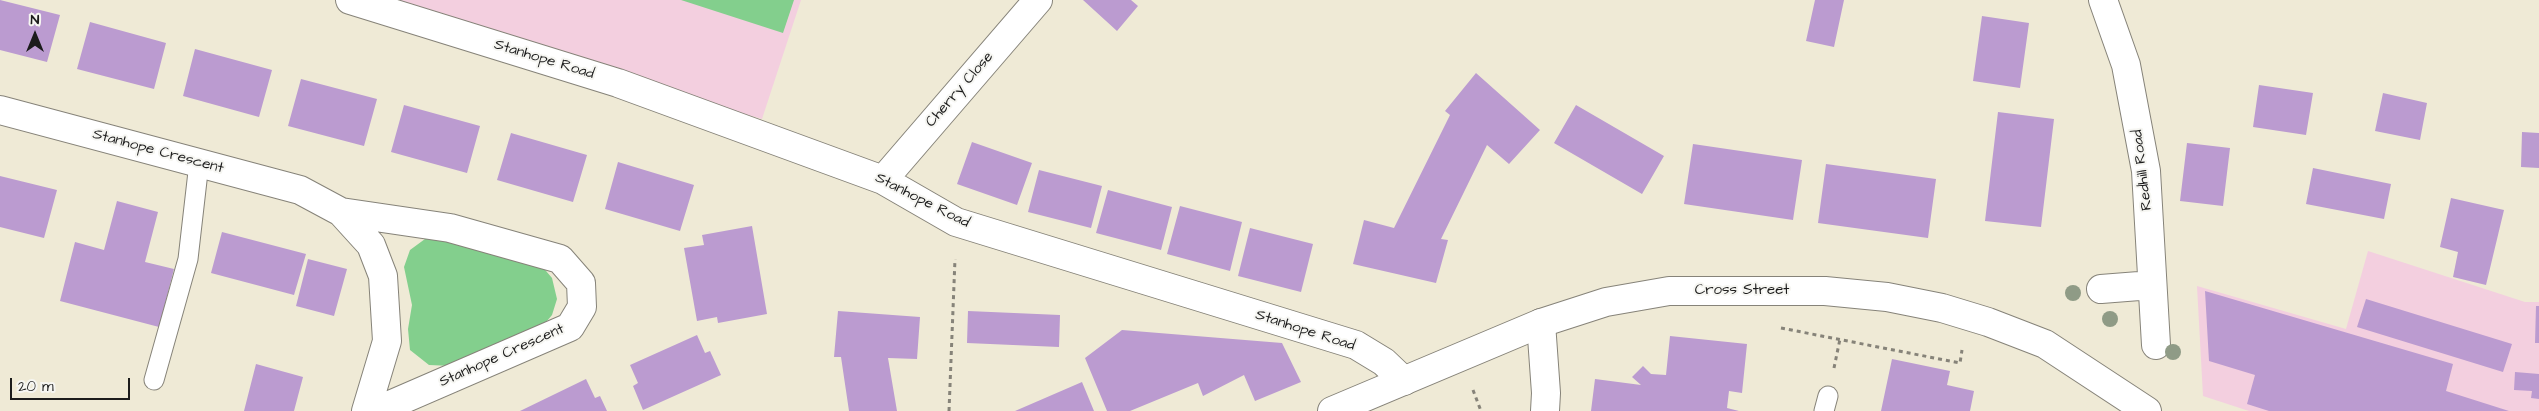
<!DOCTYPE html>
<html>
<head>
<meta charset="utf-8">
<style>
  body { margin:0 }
  #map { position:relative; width:2539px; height:411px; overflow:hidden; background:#efead6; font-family:"Architects Daughter",sans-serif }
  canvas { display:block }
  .north { position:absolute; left:10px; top:10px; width:50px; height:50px; -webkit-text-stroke:4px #f6f6f2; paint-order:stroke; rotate:0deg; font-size:14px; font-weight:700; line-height:20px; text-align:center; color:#1c1c1c }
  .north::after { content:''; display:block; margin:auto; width:18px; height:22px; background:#1c1c1c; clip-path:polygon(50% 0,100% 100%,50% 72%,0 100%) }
  .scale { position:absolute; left:10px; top:378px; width:120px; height:22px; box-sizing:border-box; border:2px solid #1c1c1c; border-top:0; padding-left:6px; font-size:15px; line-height:18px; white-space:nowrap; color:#1c1c1c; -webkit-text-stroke:4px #f6f6f2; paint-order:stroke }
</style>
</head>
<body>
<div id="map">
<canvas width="2539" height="411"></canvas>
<div class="north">N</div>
<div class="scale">20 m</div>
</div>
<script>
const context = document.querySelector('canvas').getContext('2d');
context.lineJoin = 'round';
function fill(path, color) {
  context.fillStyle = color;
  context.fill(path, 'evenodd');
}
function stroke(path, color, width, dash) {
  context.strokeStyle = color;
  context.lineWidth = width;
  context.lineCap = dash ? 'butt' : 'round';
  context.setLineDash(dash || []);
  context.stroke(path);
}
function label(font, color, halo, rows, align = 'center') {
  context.font = font + ' "Architects Daughter",sans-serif';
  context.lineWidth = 4;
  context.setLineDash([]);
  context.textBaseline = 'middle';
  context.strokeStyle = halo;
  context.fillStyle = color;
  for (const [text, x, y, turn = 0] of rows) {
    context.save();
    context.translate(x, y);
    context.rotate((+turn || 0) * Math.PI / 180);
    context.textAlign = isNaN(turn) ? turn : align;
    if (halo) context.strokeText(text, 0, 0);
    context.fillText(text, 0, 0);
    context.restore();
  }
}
const built = new Path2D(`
  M346,0H801L762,119Z
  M2368,251L2525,302H2539V411H2249L2203,396L2197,286L2346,329Z`);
const green = new Path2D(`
  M681,0H794L783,33Z
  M443,238L541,265L552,278L557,299L552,315L542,327L452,366L429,365L410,350L408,329L412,305L404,267L410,250L425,239Z`);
const building = new Path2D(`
  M0,0L60,15L47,62L0,50Z
  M1083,0H1131L1138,6L1117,31Z
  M1815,0H1844L1834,47L1806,41Z
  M1982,16L2029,23L2020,88L1973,81Z
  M90,22L166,43L154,89L77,69Z
  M195,49L272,70L259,117L183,96Z
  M1476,73L1540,130L1509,164L1487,145L1441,239L1448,240L1436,283L1353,264L1364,220L1394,228L1450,115L1445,111Z
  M301,79L377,99L364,146L288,126Z
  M2259,85L2313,93L2306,135L2253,127Z
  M2383,93L2427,103L2420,140L2375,131Z
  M404,105L480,126L467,173L391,152Z
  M1576,105L1664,156L1642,194L1554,143Z
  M1998,112L2054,119L2041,227L1985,221Z
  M2522,132L2539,133V168L2521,167Z
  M511,133L587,155L573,202L497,180Z
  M972,142L1032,163L1017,205L957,184Z
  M2187,143L2230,148L2223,206L2180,201Z
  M1693,144L1802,160L1793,220L1684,204Z
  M618,162L694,185L680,231L605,209Z
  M1826,164L1936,179L1928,238L1818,223Z
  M2313,168L2391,184L2384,219L2306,204Z
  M1039,170L1102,186L1091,228L1028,212Z
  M0,176L57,190L44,238L0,227Z
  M1108,190L1172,207L1161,250L1096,233Z
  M2451,198L2504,210L2486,285L2453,277L2458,252L2440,247Z
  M117,201L158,212L145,262L174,269L159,327L60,301L75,242L104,250Z
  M1180,206L1242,222L1230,271L1167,254Z
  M752,226L767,314L718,323L717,317L697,321L684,248L704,245L702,235Z
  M1250,228L1313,244L1301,292L1238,276Z
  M222,232L306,254L294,295L211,273Z
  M308,259L347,269L334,316L296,306Z
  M2205,291L2453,364L2446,391L2509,411H2269L2247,404L2255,375L2209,361Z
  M2366,299L2512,344L2503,372L2357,327Z
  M2536,306H2539V343H2535Z
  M838,311L920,317L917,359L888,358L897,411H849L841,357H834Z
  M968,311L1060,315L1059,347L967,343Z
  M1122,330L1282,343L1301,382L1255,401L1244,375L1203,396L1198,383L1130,411H1107L1085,358Z
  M697,335L705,353L710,351L721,375L643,410L633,386L638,383L630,365Z
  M1670,336L1747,344L1742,393L1729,391L1727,408L1739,411H1591L1595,379L1641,385L1632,377L1643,366L1651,374L1666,375Z
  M1892,359L1950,371L1947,385L1974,391L1970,411H1881Z
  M256,364L303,377L294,411H244Z
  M2515,372L2539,374V399L2531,398L2532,391L2514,390Z
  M586,379L595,398L600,396L607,411H520Z
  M1082,382L1094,411H1015Z`);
const path = new Path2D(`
  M1781,328L1960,363L1962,350
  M1834,368L1840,339
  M1473,390L1481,411
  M949,411L955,259`);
const lane = new Path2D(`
  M154,380L188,259L199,163
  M1824,411L1828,396`);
const street = new Path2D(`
  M350,0L618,83L883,180L956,222L1356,345L1384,362L1404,381
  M2103,0L2126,65L2146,171L2156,345
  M0,110L300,190L341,212L371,245L383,276L387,341L366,411
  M883,180L1038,0
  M341,212L450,228L560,259L581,283L582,307L570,327L376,411
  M2101,289L2152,285
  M1541,323L1546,393L1545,411`);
const secondary = new Path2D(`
  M1332,411L1541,323L1606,302L1669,291H1825L1887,297L1942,308L1988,322L2045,344L2147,411`);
const trees = [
  [2073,293],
  [2110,319],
  [2173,352]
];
const streetNames = [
  ["Stanhope Road",544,60,17],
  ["Cherry Close",960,90,-49],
  ["Stanhope Crescent",158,152,15],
  ["Redhill Road",2143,170,-97],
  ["Stanhope Road",922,201,27],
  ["Cross Street",1742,291],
  ["Stanhope Road",1305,331,18],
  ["Stanhope Crescent",502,356,-24]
];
fill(built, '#f3cfdf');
fill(green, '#83cf8d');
fill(building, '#bb9bd0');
stroke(lane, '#868379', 21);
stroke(street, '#868379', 30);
stroke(secondary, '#868379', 30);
stroke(path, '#868379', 3, [4, 4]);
stroke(lane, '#fff', 19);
stroke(street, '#fff', 28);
stroke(secondary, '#fff', 28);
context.fillStyle = '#8f9b86';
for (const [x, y] of trees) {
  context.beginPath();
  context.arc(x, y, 8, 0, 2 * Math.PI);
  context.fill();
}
label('15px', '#1c1c1c', '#f6f6f2', streetNames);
</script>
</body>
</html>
